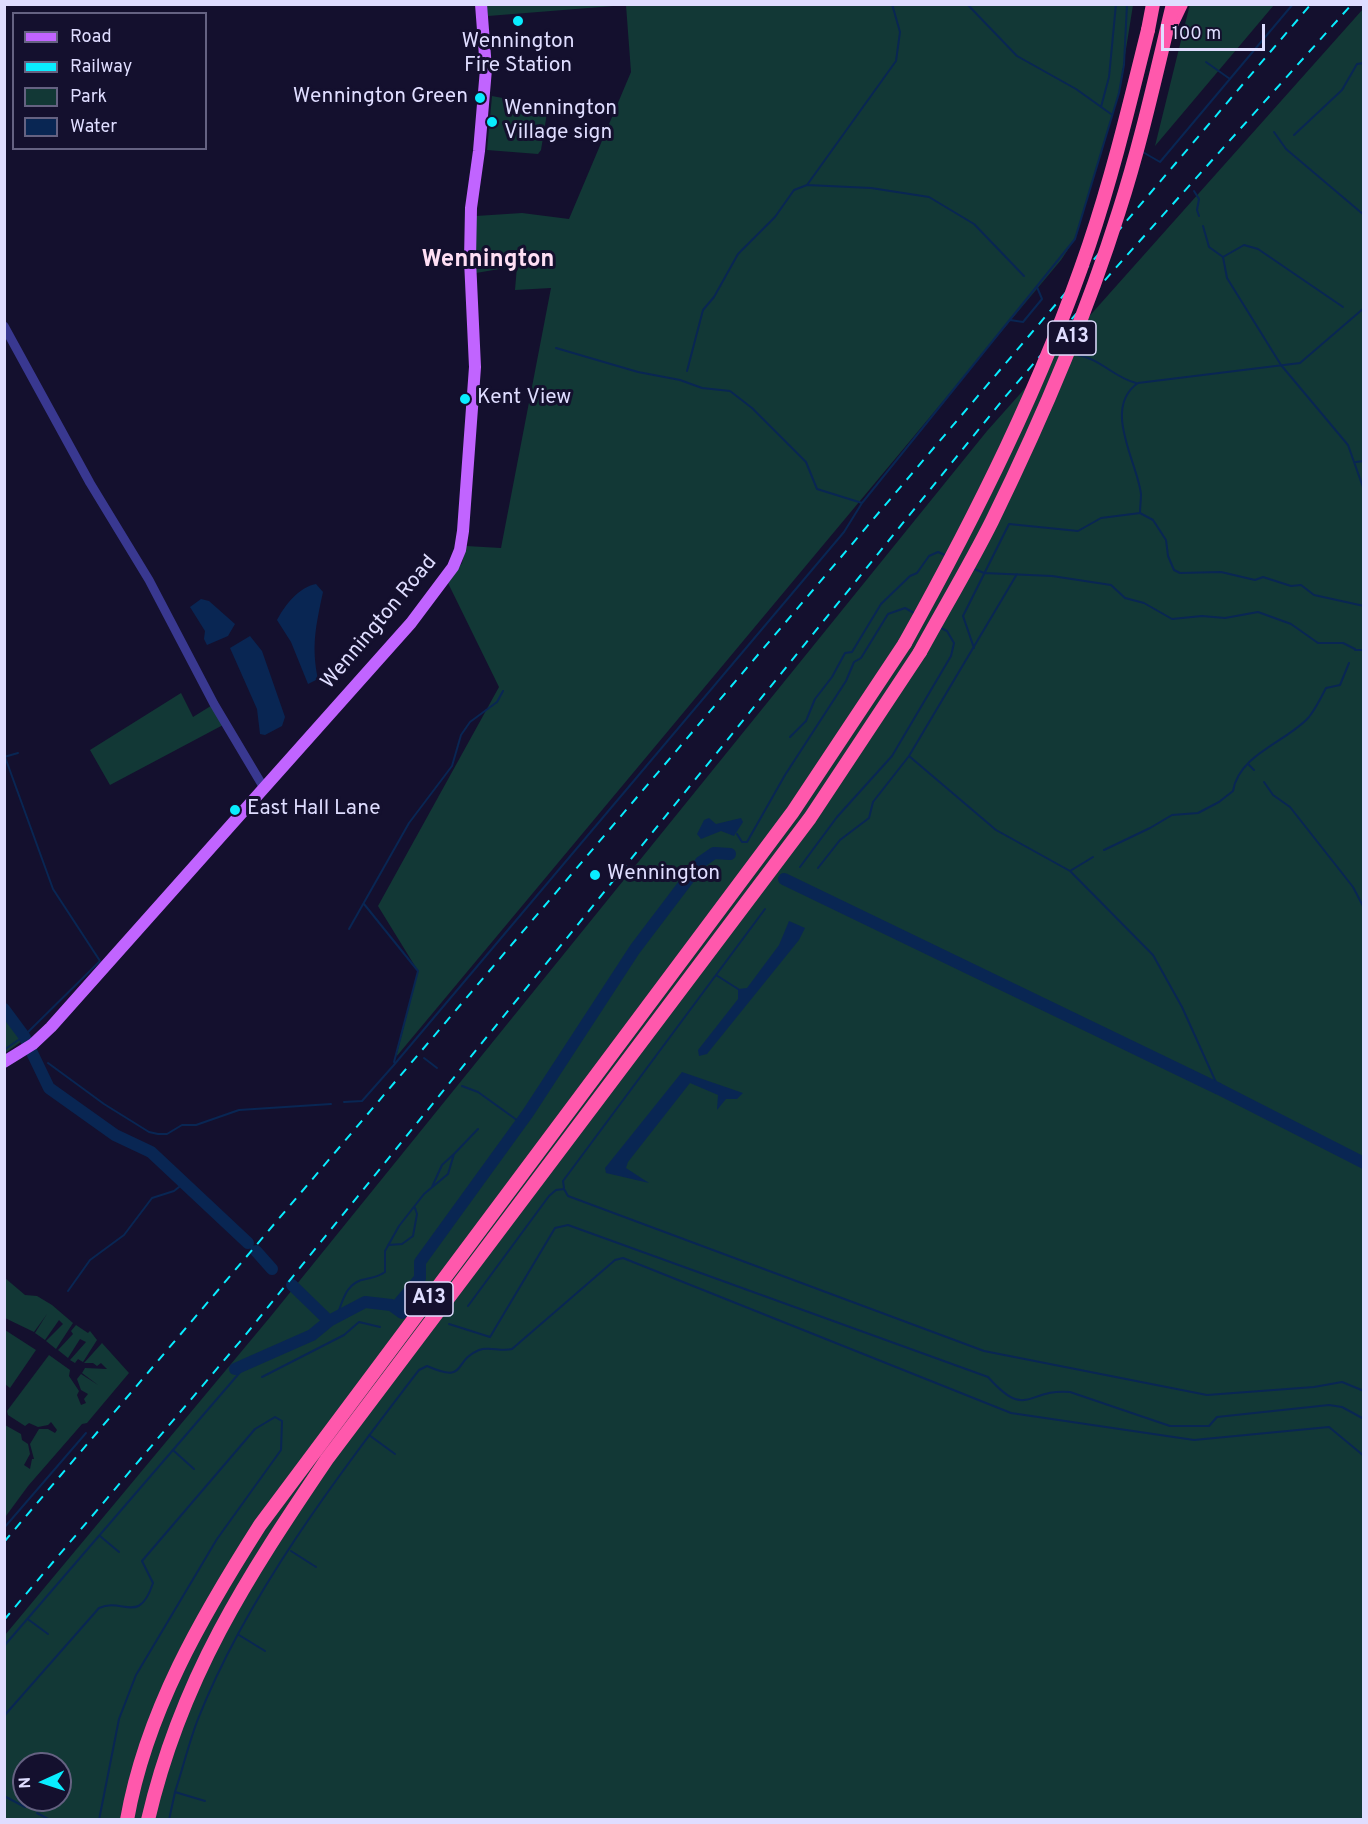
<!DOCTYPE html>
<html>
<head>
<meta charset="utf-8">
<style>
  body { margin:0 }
  #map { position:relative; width:1368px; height:1824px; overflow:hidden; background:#14102e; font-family:Overpass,sans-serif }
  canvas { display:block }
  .frame { position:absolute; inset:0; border:6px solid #dfddff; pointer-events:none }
  .legend { position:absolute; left:12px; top:12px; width:195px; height:138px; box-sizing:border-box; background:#14102e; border:2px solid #656282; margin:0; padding:8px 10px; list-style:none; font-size:18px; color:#dfddff }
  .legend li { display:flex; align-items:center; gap:12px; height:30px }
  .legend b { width:30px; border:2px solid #656282 }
  .north { position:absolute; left:12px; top:1752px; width:60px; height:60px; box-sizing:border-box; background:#14102e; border:2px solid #656282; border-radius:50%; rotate:267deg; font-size:16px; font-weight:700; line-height:24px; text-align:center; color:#dfddff }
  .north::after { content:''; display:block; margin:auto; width:21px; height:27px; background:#09edff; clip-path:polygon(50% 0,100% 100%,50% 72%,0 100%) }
  .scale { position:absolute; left:1161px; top:24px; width:104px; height:27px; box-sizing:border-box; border:3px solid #dfddff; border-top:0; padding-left:8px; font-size:18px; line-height:21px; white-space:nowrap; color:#dfddff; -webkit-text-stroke:4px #14102e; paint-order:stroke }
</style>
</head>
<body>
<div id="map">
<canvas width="1368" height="1824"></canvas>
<div class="frame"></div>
<ul class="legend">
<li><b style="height:8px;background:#c164ff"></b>Road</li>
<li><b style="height:8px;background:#09edff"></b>Railway</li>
<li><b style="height:16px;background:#123836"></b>Park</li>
<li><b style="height:16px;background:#092653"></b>Water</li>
</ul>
<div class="north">N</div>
<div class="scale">100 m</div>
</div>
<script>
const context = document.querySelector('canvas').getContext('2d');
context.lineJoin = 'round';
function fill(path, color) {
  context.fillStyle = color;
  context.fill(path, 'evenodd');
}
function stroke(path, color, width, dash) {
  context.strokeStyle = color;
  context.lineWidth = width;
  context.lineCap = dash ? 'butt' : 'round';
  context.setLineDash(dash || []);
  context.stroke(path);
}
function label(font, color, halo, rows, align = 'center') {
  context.font = font + ' Overpass,sans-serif';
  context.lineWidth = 6;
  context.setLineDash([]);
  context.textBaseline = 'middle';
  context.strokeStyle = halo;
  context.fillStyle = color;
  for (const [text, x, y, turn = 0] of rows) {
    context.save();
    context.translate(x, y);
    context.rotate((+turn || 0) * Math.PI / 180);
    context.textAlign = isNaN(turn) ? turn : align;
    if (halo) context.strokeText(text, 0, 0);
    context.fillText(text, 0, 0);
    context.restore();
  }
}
const green = new Path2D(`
  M1190,4L1274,5L1155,146Z
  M486,5H1133L1119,93L1075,239L1061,260L396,1057L418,971L378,906L499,687L448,583L462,563L466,546L501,548L551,288L515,290L517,266L476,273V216L522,213L569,219L631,72L626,5L488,16Z
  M1363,9V1819L5,1820V1635L271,1316L987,431ZM24,1764H60V1800H24Z
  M492,96L544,106L547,113L541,150L538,154L487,150Z
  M181,693L193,717L214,704L223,725L110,785L90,750Z
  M4,1007L28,1037L5,1053H4Z
  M5,1278L25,1295L37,1296L52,1305L73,1323L56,1349L46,1341L63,1324L59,1320L45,1340L35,1333L47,1314L34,1332L5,1318Z
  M76,1325L88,1333L90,1331L97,1340L83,1362L78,1359L75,1363L70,1360L86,1342L80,1339L68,1358L58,1350L73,1334L71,1331Z
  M5,1330L36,1350L10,1388L5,1384Z
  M102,1343L129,1373L92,1417L87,1423L82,1424L28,1486L6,1516L5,1425L21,1434L22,1440L28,1444L30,1454L24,1465L30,1469L32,1459H34L30,1444L39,1429H48L55,1433L57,1430L51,1422L48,1425L38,1427L29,1423L25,1426L8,1415L7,1411L49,1355L70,1370L69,1376L79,1391L77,1395L81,1405L86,1403L84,1399L88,1394L81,1390L77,1379L81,1374L98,1385L82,1373L85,1368L107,1369L101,1363L97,1366L93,1363H84Z`);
const water = new Path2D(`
  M316,584L323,592C316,625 311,646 318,679L308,684L291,642L277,620C285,605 299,587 316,584Z
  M201,599L209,601L235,624L228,636L207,645L204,639L205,631L190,607Z
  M250,636L262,651L285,717L282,726L265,735L260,734L257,709L230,648Z
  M709,818L716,824L741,818L743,822L734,836L721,831L701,839L697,834L704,820Z
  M789,921L805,928L799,940L707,1054L699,1056L698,1050L738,999V989L747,988L779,945Z
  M682,1072L743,1093L737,1099H726L717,1110L718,1095L690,1083L628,1162L626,1168L649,1183L606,1173L605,1168Z`);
const stream = new Path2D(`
  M967,4L1017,56L1076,89L1111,114
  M1362,5L1364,6
  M1206,62L1230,79
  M1101,107L1109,77L1116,4
  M1274,132L1286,149L1364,215
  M1294,135L1342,90L1357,64L1364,63
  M1141,151L1160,162L1293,4
  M807,185L896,61L900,32L892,4
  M1194,191L1199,199L1197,210L1199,216
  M1203,226L1209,247L1223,257L1227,278L1281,365L1348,445L1364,490
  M1223,257L1244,245L1258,249L1343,307
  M1010,320L1023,322L1042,299L1037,287
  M556,348L638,372L680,380L702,388L730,391L752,408L806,462L817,489L862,503
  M1077,355C1099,358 1115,378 1136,383
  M687,371L703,310L714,297L738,254L775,217L794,190L807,185L871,188L929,197L974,224L1024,276
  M1356,462L1364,461
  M1140,513C1140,507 1141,500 1141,494C1137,461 1102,408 1138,383L1300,363L1364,308
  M972,568L984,573L1052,576L1111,585L1125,598L1144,603L1172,619L1202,616L1225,618L1258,612L1291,624L1318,643H1343L1355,649
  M974,648L963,616L1009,524L1078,531L1101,518L1140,513L1153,520L1166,540L1168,556L1174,570L1180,573L1221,572L1255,580L1263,577L1291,586L1301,585L1314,595L1364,606
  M1355,650H1364
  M790,737L806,721L815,699L832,677L845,653L852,652L881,604L910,576L917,573L929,556L938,552L945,555
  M909,756L996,830L1070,871L1153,955L1182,1007L1219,1089
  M4,757L18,753
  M1248,764L1254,770
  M1264,782L1273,795L1290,807L1353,887L1364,908
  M737,834L742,842H747L785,775L846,681L854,662L861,658L888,614L905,608L916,614
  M1104,850L1150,828L1172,815L1198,813L1219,802L1233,791C1239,754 1287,742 1309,717C1316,708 1321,698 1326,688L1340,685L1349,663
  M800,867L837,817L892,756L951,656L954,643L947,631L939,627
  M818,868L840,840L869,818L873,802L909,756L1017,574
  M1070,871L1093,857
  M364,904L418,971L394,1062
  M349,929L409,823L452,766L461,735L470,722L497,702L503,691
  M716,975L738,989
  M4,1050L24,1036L100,961L53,889L5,757
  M424,1058L437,1068
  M48,1063L104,1104L149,1132L158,1134H167L182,1125H196L239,1110L331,1104
  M462,1086L478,1092L521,1123
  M344,1102L362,1101L393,1066L844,532L862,503L1075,239L1119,93L1124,65L1127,4
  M432,1187L442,1165L454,1154
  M564,1188L563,1181L765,909
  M388,1245L402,1244L413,1236L417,1214L415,1208
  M68,1291L90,1260L124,1235L152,1198L174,1191L184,1183
  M468,1306L549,1196L556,1190L564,1189L568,1196L984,1351L1207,1395L1314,1387L1342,1382L1364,1391
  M337,1316C343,1300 346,1282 366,1279C374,1277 378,1277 385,1272V1251L399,1226L424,1194L448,1174L454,1154L478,1129
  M449,1324L490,1337L555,1228L568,1225L988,1377C1027,1421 1027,1388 1070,1392L1170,1426H1209L1217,1417L1329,1405L1342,1407L1364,1419
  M262,1377L344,1335L359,1322L380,1327
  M369,1435L395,1454
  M174,1451L194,1469
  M4,1528L86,1433
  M100,1536L119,1552
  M291,1551L316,1567
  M29,1620L48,1634
  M239,1635L265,1651
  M4,1646L248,1363
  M4,1716L99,1608C123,1597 139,1626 153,1583L142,1561L255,1429L275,1417L282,1421L281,1450L217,1539L136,1675L119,1719L99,1820
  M175,1792C183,1768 189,1742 198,1719C248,1593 337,1477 419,1370L427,1366C468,1384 452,1361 479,1350C489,1346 501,1352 512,1349L615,1260L623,1258L1011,1413L1194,1440L1329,1427L1364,1456
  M4,1796L25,1807
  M37,1813L50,1820
  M169,1820L175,1792L205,1801`);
const river = new Path2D(`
  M784,879L1219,1089L1364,1163
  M4,1009L24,1036L49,1088L115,1135L151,1152L248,1243
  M256,1251L272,1269
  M292,1285L329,1321
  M395,1308L420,1278V1262L528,1113L635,949L701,862L714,853L730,854
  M235,1369L312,1335L329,1321L365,1302L391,1305L402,1313`);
const minor = new Path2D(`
  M4,326L90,483L149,580L214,704L264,788`);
const major = new Path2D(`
  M4,1062L33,1044L51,1027L411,623L453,567L460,550L463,531L475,367L470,260L471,208L479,151L486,69L481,4`);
const highway = new Path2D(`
  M1170,27L1181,4
  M1148,30L1153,4
  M127,1820C146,1712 202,1616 260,1525L792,813L905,643
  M148,1820C181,1678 247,1577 327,1459L810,818L920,652`);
const rail = new Path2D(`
  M4,1542L1311,4
  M4,1620L243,1338L1005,397L1112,272L1352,4`);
const highwayBridge = new Path2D(`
  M905,643C976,515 1042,384 1089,245C1113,174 1130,102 1148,30
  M920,652C944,608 970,565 992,521C1041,421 1086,316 1119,211C1141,143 1156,74 1173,4`);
const markers = [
  [518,21,6,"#09edff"],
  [480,98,6,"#09edff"],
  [492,122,6,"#09edff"],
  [465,399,6,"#09edff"],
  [235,810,6,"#09edff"],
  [595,875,6,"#09edff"]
];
const shields = [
  [1072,338,48],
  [429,1299,48]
];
const shieldNames = [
  ["A13",1072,338],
  ["A13",429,1299]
];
const poiNames = [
  ["Wennington",518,43,"center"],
  ["Fire Station",518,67,"center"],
  ["Wennington Green",468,98,"right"],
  ["Wennington",504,110],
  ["Village sign",504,134],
  ["Kent View",477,399],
  ["East Hall Lane",247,810],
  ["Wennington",607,875]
];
const streetNames = [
  ["Wennington Road",380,623,-50]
];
const quarterNames = [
  ["Wennington",488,261]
];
fill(green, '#123836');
fill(water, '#092653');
stroke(stream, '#092653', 2);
stroke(river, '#092653', 12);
stroke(minor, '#393890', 9);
stroke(major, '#c164ff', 12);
stroke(highway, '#ff58ac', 14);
stroke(rail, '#09edff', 2, [9, 8]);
stroke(highwayBridge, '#ff58ac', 14);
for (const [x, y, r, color] of markers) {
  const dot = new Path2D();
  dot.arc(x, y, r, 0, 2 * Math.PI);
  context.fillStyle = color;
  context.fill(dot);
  stroke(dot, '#14102e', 2);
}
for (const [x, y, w] of shields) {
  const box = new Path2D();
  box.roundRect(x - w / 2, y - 17, w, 34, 4.5);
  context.fillStyle = '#14102e';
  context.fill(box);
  stroke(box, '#dfddff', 1.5);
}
label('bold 20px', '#dfddff', null, shieldNames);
label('21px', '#dfddff', '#14102e', poiNames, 'left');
label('21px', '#dfddff', '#14102e', streetNames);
label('bold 24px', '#ffdff4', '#14102e', quarterNames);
</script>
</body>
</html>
